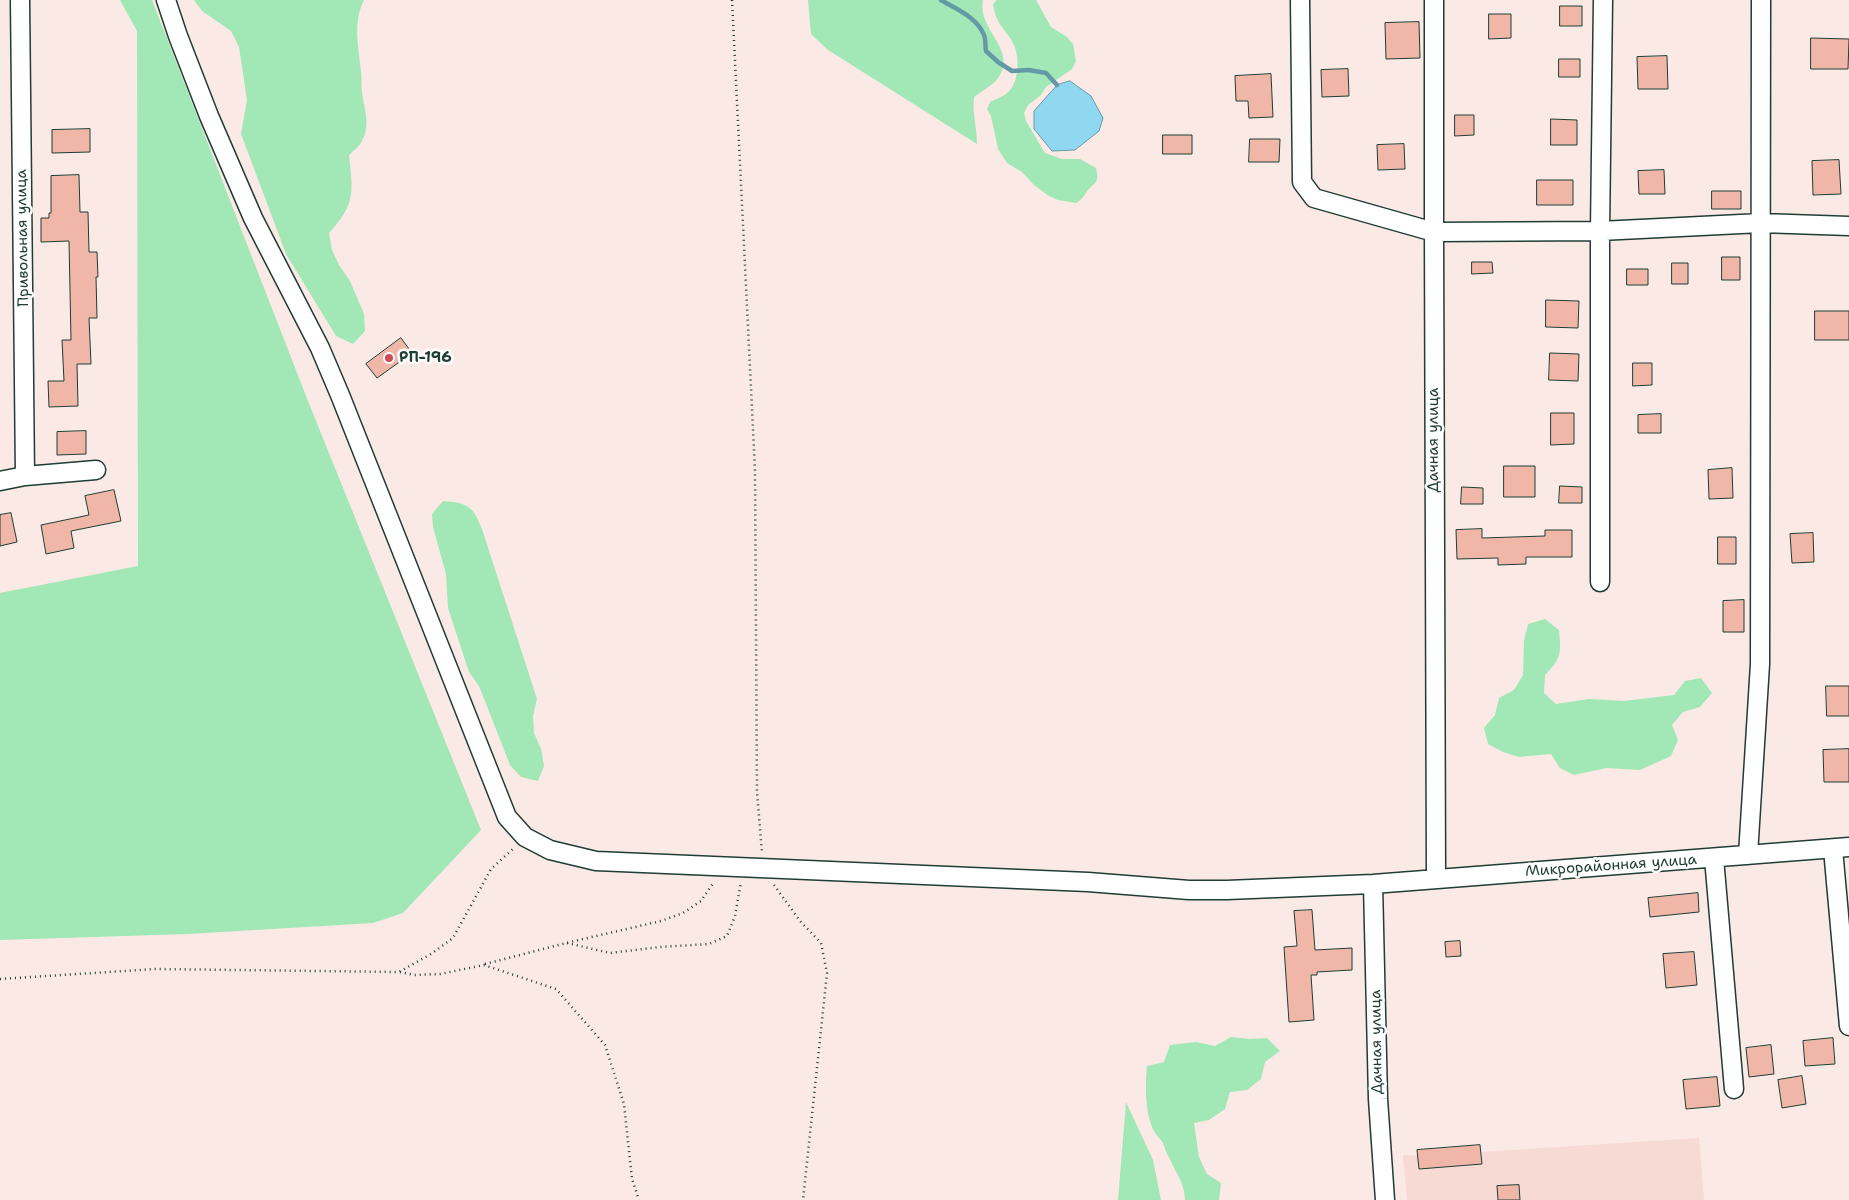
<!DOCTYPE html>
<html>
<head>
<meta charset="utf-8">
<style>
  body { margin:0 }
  canvas { display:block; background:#fae9e5 }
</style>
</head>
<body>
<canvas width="1849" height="1200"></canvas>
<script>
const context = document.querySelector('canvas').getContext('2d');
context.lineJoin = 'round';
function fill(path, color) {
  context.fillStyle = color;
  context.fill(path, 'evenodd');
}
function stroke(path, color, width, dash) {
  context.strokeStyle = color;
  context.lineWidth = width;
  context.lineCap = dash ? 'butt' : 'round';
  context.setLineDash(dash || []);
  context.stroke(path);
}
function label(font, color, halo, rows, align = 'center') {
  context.font = font + ' "Shantell Sans",sans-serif';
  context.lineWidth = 5;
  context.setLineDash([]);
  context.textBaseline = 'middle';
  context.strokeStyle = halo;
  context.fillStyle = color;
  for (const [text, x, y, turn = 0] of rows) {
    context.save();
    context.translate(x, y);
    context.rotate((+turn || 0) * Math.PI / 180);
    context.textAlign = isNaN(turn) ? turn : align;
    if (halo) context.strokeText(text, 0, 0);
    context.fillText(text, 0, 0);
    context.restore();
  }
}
const built = new Path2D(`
  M1699,1138L1704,1200H1407L1403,1155H1417V1150L1480,1145L1481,1152Z`);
const green = new Path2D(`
  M120,0H152L308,401L481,830L403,913L373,923L188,934L0,940V593L138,566L137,31Z
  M194,0H364C352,24 359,47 361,72C362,79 361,85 362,92C364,109 371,124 362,141C360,146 353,151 349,155C353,192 356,204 329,233L332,250L339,265L350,281L364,314L365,331L353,344L336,336L286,254L241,134L247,100L239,47L231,31L202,11Z
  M808,0H983C977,30 1017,48 999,77C993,85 982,91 974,97C972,113 977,128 977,144L828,50L811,34Z
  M997,0H1036L1051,27L1067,37L1073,44L1076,61L1072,69L1046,87L1041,95L1028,105L1024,113L1026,121L1045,153L1062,159H1080L1096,168C1099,182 1097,181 1088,190C1084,195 1083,199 1076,203L1058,200L1049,196L1034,185L1022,172L1007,163L998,149L991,116L987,109L990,102C995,99 1003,97 1007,93C1019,84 1020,58 1014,45C1006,28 997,28 993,4Z
  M443,501C468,503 473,506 482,529L537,699L533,716L534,733L541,749L544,766L538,781L521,777L510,765L479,686L469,672L448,608L446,574L433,527L432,514Z
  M1545,619L1559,630C1561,653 1562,658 1545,675L1544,693L1556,704L1589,699L1624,701L1674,695L1685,681L1701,678L1712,693L1700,707L1683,712L1672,725L1678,740L1671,756L1640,770L1606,768L1574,775L1560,768L1551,754L1519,757L1503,752L1488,744L1484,728L1495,715L1499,698L1514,690L1523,675L1524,641L1528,624Z
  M1231,1037L1250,1039L1267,1038L1280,1051L1265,1062L1261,1079L1247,1090L1230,1092L1225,1109L1209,1120L1194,1123L1199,1157L1207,1174L1221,1183L1219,1200H1185C1184,1181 1176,1174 1169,1157C1166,1153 1165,1148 1163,1143C1160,1138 1154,1133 1152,1127C1145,1109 1145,1086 1147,1066L1164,1062L1170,1045L1196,1042L1215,1046Z
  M1126,1102L1153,1160L1161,1200H1118Z`);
const water = new Path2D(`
  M1070,81L1091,96L1103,118L1099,131L1075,150L1052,151L1034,129V111L1057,85Z`);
const stream = new Path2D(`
  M941,0C956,9 977,17 984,35C986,40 985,47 986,51L998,62L1012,71L1029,70L1046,73L1057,85`);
const building = new Path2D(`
  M1560,6H1582V26H1560Z
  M1489,14H1511V38L1489,39Z
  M1419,22L1420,58L1386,59L1385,23Z
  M1811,38L1849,39L1848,69H1811Z
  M1667,56L1668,89H1638L1637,57Z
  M1559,59H1580V77H1559Z
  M1348,69L1349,96L1322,97L1321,70Z
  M1271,74L1273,117L1249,118L1248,101H1236L1235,76Z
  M1455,115H1474V135L1455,136Z
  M1551,119L1577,120V145H1551Z
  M90,129V152L52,153V130Z
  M1163,135H1192V154H1163Z
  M1250,139H1280L1279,162H1249Z
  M1404,144L1405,169L1378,170L1377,145Z
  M1839,160L1841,194L1813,195L1812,161Z
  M1664,170L1665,194H1639L1638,171Z
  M79,175L80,212H88L89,252H97L98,277H96L97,318H89L91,364H77L78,406L49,407L48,381H64L62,340H71L69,241L41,242V218H49V213H51V176Z
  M1537,180H1573V205H1537Z
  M1712,191H1741V209H1712Z
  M1722,257H1740V280H1722Z
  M1472,262H1492L1493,273L1472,274Z
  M1672,263H1688V284H1672Z
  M1627,269H1648V285H1627Z
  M1546,300L1579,301L1578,328L1546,327Z
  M1815,311H1849V340H1815Z
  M401,338L412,353L377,378L366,364Z
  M1550,353L1579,354L1578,381L1549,380Z
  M1633,363H1652V385L1633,386Z
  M1551,413H1574V444L1551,445Z
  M1661,414V433H1638V415Z
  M86,431V454L57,455V432Z
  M1504,466H1535V497H1504Z
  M1732,468L1733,498L1709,499L1708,470Z
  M1560,486L1582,487V503H1559Z
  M1462,487L1483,488V504H1461Z
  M114,490L121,521L71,531L74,548L46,554L41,525L89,515L85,496Z
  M11,513L17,542L0,546V515Z
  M1482,529V538L1545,536V530H1572V557H1526V564L1498,565V558L1457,559L1456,530Z
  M1813,533L1814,562L1792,563L1790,534Z
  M1718,537H1736V564H1718Z
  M1744,600V632H1723V601Z
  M1826,686H1849V716H1827Z
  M1849,749V782H1824L1823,750Z
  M1698,893L1699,912L1650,917L1648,898Z
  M1312,910L1315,950L1352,948V970L1317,972V975H1311L1314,1020L1289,1022L1284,947L1297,946L1294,911Z
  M1460,941L1461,956L1446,957L1445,942Z
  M1694,952L1697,985L1666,988L1663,954Z
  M1833,1038L1835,1064L1805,1066L1803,1041Z
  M1771,1045L1774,1074L1749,1077L1746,1048Z
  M1802,1076L1806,1104L1782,1108L1778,1080Z
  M1717,1077L1720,1106L1686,1109L1683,1080Z
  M1480,1145L1482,1164L1419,1169L1417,1150Z
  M1519,1185L1520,1200H1498L1497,1186Z`);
const path = new Path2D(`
  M732,0L755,470L757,792L762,853
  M774,885L800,921L821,943L827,973L803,1200
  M567,943L610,953L660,947L709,944L727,936L735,916L741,882
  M485,964L566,943L661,921L683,913L701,901L714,882
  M400,972L414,975L440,974L484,965L556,989L605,1045L624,1104L632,1179L639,1200
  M0,979L155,969L399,972L431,954L453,938L491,869L513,849`);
const minor = new Path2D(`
  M20,0L25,476
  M166,0L178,36L209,116L253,218L320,348L340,395L507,817L525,837L550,850L596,861L1088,882L1189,890H1227L1373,884L1849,847
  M1300,0L1302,182L1314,198L1434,232L1600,231L1761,223L1849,226
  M1434,0V232L1436,879
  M0,481L25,476L96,470
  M1600,582V231L1603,0
  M1833,849L1849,1026
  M1748,855L1760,664L1761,0
  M1714,858L1734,1089
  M1373,884L1378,1099L1385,1200`);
const markers = [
  [389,358,5,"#d1495b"]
];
const streetNames = [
  ["Привольная улица",23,238,-91],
  ["Дачная улица",1434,440,-90],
  ["Микрорайонная улица",1611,866,-4],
  ["Дачная улица",1377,1042,-91]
];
const poiNames = [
  ["РП-196",399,358]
];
fill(built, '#f7dad3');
fill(green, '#a1e8b6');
fill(water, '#90d8f2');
stroke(water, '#639aa6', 1);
stroke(stream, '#639aa6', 4.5);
fill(building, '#f0b7a9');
stroke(building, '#1f3d34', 1);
stroke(minor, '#1f3d34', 21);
stroke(path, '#1f3d34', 2.5, [1, 4]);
stroke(minor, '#fff', 18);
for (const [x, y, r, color] of markers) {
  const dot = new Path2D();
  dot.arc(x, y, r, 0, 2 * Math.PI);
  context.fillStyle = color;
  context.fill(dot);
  stroke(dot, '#fff', 2);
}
label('15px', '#1f3d34', '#fff', streetNames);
label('bold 15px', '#1f3d34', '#fff', poiNames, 'left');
</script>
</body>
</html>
